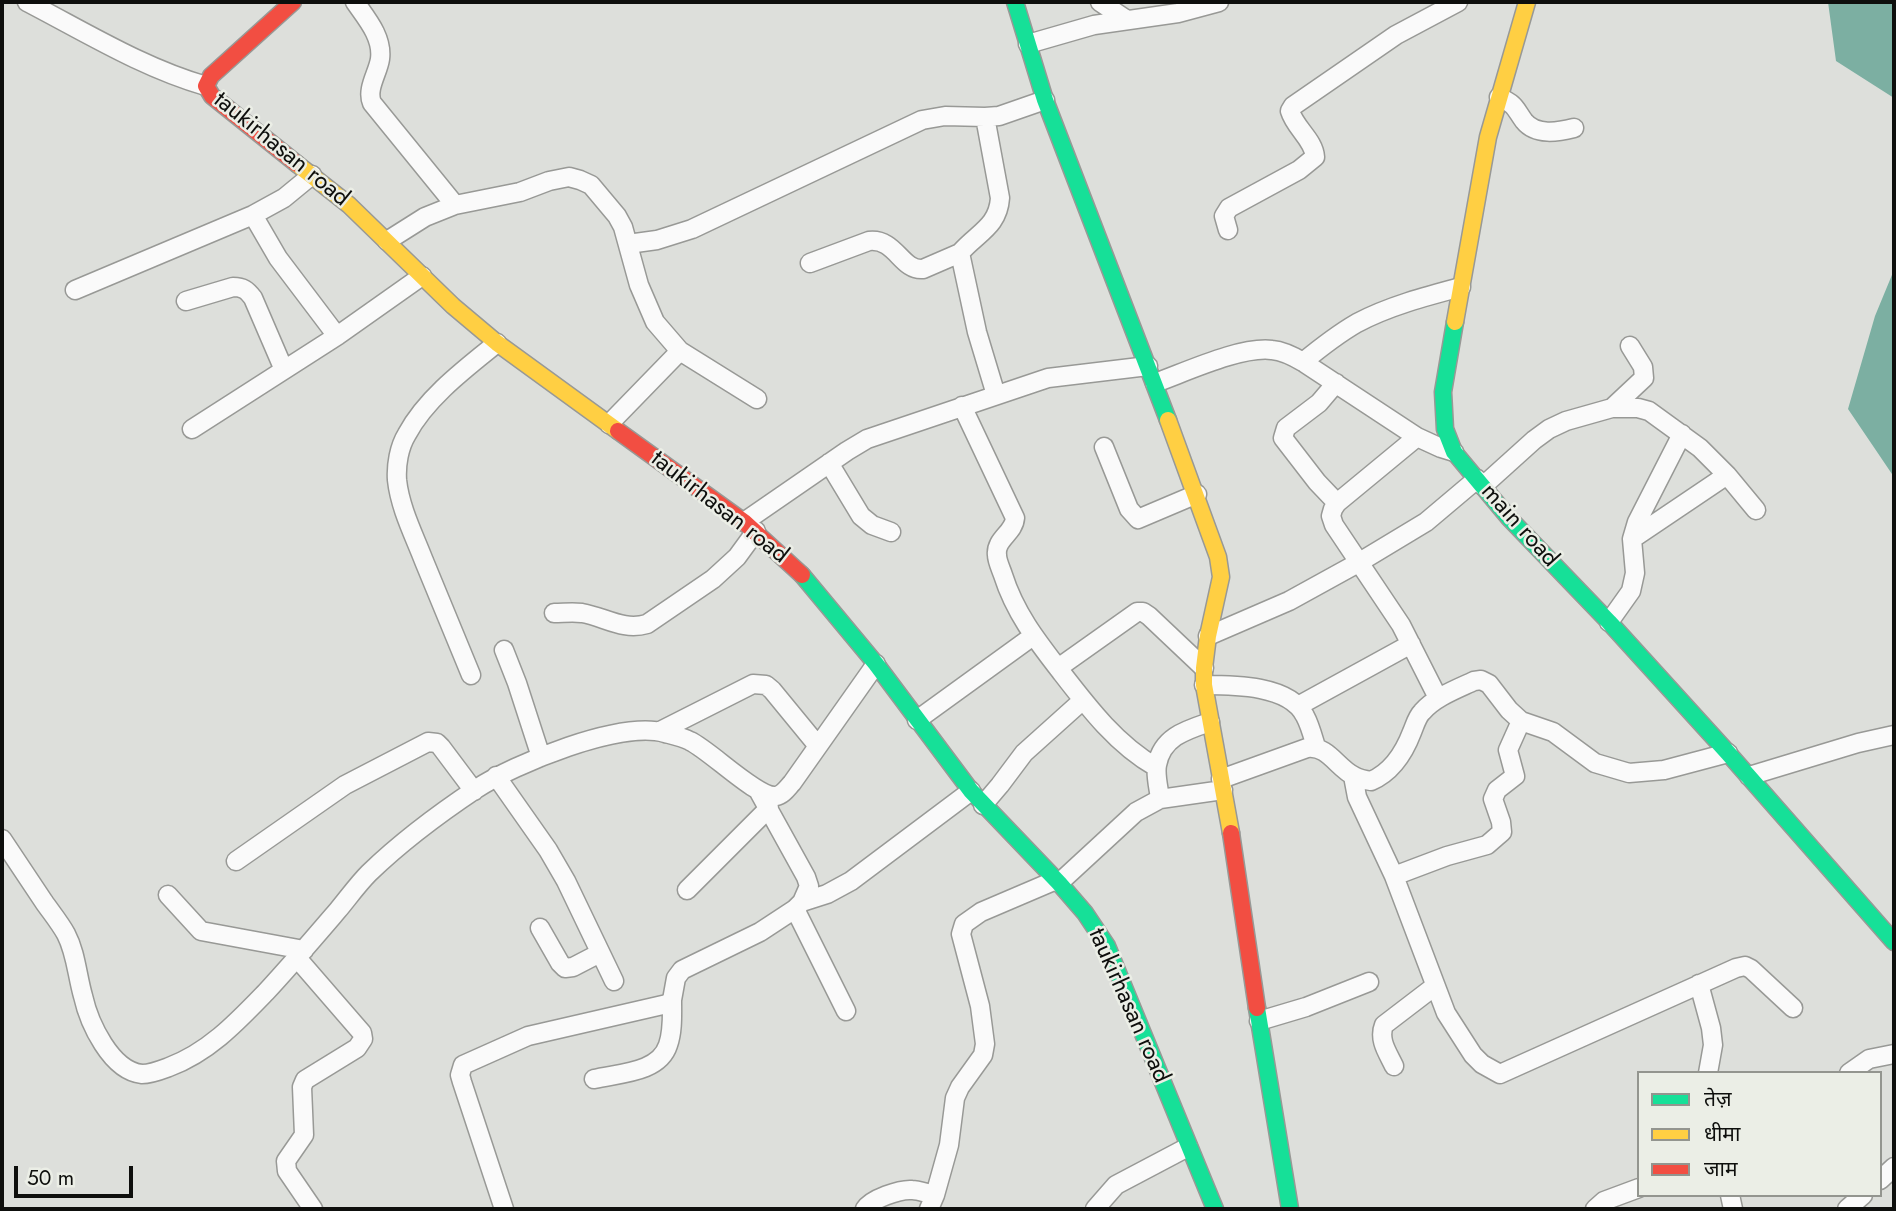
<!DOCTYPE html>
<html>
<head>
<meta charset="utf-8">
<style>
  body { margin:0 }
  #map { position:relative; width:1896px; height:1211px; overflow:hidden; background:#dddfdb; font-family:Jost,"Noto Sans Devanagari",sans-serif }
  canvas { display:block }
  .frame { position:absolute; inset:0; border:4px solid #0e0f0d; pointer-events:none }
  .legend { position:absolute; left:1637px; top:1071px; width:245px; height:126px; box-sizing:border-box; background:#ebeee6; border:2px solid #93958f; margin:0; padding:9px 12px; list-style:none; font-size:21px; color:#0e0f0d }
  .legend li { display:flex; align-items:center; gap:14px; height:35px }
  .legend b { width:35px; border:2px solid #93958f }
  .scale { position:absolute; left:14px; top:1166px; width:119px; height:32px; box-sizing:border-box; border:4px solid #0e0f0d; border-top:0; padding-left:9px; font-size:21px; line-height:24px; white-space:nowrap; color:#0e0f0d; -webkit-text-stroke:5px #ebeee6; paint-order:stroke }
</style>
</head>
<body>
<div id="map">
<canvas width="1896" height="1211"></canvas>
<div class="frame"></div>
<ul class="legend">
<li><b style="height:9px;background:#16e098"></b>तेज़</li>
<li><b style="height:9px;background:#ffcf43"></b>धीमा</li>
<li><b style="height:9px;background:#f24e42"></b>जाम</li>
</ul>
<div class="scale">50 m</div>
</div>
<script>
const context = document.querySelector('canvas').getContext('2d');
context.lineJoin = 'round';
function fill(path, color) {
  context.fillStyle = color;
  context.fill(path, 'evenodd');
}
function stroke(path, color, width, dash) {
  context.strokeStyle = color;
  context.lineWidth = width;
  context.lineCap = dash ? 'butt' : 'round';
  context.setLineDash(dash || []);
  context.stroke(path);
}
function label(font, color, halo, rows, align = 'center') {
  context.font = font + ' Jost,sans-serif';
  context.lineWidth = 5;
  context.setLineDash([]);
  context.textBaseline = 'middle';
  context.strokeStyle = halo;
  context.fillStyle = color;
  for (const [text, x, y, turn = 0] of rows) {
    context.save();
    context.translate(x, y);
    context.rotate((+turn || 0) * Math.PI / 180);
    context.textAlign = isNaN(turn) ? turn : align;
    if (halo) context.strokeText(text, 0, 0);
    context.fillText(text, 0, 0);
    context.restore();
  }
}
const water = new Path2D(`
  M1828,2H1894V98L1836,61Z
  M1894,270V477L1848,409L1875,316Z`);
const street = new Path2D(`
  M27,2C85,32 143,68 206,86
  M355,2C366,18 383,37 380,59C378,73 366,89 372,103L455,205
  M1100,2L1127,20
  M1028,44L1094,25L1178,13L1219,2
  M1499,97C1516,105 1514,107 1524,121C1536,136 1558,132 1574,128
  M985,117L1000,198C998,227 977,233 960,253L977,332L996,395
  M253,215L278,258L337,336
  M1228,230L1224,216L1229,208L1299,170L1315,157C1314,140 1295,128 1290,111L1293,106L1396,35L1458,2
  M387,241L425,217L455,205L520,192L549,181L569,177L580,180L591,185L617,216L623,227L639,285L655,322L680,351L757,399
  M628,244L657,240L692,229L922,120L945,116L985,117L999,116L1045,100
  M810,263L869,241C896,238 901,271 923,269L960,253
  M75,290L253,215L284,198L312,175
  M186,301L233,287C243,287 247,290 253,298L284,370
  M1303,362C1320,348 1338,334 1357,323C1389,306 1427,296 1461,287
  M1155,383C1186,372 1241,346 1272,350C1283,351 1293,356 1303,362L1417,437L1441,448L1454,452
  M1336,383L1319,403L1286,428L1283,438L1317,482L1337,503
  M962,406L1015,518C1014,533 995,539 997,555C997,561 1001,569 1003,575C1015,613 1037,641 1061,672C1088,707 1117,745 1156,767
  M1612,408L1644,378L1643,367L1630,346
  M609,424L680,351
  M192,429L337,336L422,276
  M1417,437L1337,503L1333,509L1331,516L1334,525L1401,625L1438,698
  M1104,447L1129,509L1138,519L1197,494
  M829,463L861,516L872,525L891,532
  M1483,486L1534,440L1549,429L1566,421L1612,408H1638L1649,411L1700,448L1727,475L1756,510
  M744,522L847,451L867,439L1048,378L1148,366
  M1632,539L1727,475
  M554,613C563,613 573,612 582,613C605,617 623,631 647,624L713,579L737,557L756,531
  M1609,622L1631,591L1635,573L1632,539L1637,522L1682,434
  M1208,636L1289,601L1358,563L1426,522L1477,479
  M504,650L517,683L541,757
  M1058,668L1137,612H1143L1149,616L1204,668
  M471,675C455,637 440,599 424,561C414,535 400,508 397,480C396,465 399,447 407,434C426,398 466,368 497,343
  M1204,685C1234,685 1290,685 1305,716C1310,725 1313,737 1316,747
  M1298,706L1411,644
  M917,720L1033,636
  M660,731L753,684L766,685L772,690L818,746
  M496,776L548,850L566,881L614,981
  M1353,776L1357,797L1394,876L1446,1013L1473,1055L1482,1064L1500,1074L1736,968L1745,966L1751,969L1793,1008
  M1749,776L1858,743L1894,735
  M1221,779L1307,748C1328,745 1337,768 1354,776C1359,779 1365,780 1371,781C1392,772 1404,753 1412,732C1415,725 1417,717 1422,712C1435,697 1457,689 1474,681L1481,680L1489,684L1509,710L1521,721L1553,732L1595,763L1629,773L1664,770L1728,753
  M1160,799C1159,789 1155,775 1157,765C1162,737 1186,730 1210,722
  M983,805L1000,785L1024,753L1083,700
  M2,839C16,860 30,881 44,902C51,912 60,923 66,934C76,953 77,975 83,996C89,1023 111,1071 142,1074C151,1074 161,1070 169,1067C209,1052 237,1022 266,992C291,965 314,938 338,910C348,898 358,884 369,873C400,843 440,813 476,789C514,764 621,720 665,733C673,735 683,737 690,741C711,751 757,798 776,796C783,795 788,787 792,783L876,664
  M236,861L345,785L428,742L437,743L441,747L474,791
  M1394,876L1447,856L1487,845L1502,832L1501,822L1493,799L1497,790L1515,776L1508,750L1521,721
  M1059,883L1136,812L1160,799L1223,790
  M687,890L769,808
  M168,895L201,931L304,950
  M802,902L827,894L851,881L971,791
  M795,909L846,1011
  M540,928L560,963L565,968L573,967L600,953
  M297,958L362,1033L363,1039L357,1048L305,1080L302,1087L304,1135L286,1161L287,1171L313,1209
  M1699,984L1711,1028L1713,1045L1708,1073
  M1259,1021L1306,1007L1369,982
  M1394,1066C1388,1053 1378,1040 1384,1025L1435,986
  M1849,1073L1869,1059L1894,1054
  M594,1079C619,1073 659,1073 668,1045C673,1031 672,1014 672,1000
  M1880,1180L1894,1167
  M1730,1195L1733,1209
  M504,1209L462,1082L460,1075L463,1065L528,1036L667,1004L672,1000L676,978L682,970L760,932L795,909L802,902L809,886L806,877L759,792
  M865,1209C871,1199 900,1189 912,1190C919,1190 928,1194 935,1195
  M929,1209L935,1195L949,1145L955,1098L960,1087L983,1055L985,1044L980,1006L961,934L964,924L981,912L1056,880
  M1095,1209L1116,1185L1188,1147
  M1595,1209L1604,1201L1639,1188
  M1847,1209L1863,1195`);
const fast = new Path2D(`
  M1015,2L1045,100L1168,420
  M1455,322L1443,392L1445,429L1454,452L1509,518L1609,622L1728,753L1894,942
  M802,575L876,664L971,791L1059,883L1085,913L1107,946L1215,1209
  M1257,1008L1290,1209`);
const slow = new Path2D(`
  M297,164L349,205L453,306L497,343L618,431
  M1455,322L1488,137L1527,2
  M1168,420L1218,557L1221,577L1208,636L1204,668V685L1231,833`);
const jam = new Path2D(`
  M293,2L211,76L206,86L212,96L297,164
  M618,431L744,522L802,575
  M1231,833L1257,1008`);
const streetNames = [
  ["taukirhasan road",281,150,39],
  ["taukirhasan road",719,508,38],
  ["main road",1519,526,48],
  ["taukirhasan road",1128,1006,66]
];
fill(water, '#7cafa2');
stroke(street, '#989996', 21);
stroke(fast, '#989996', 19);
stroke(slow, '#989996', 19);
stroke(jam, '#989996', 19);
stroke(street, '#fafafa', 18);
stroke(fast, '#16e098', 16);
stroke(slow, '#ffcf43', 16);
stroke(jam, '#f24e42', 16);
label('24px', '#0e0f0d', '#ebeee6', streetNames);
</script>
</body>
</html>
